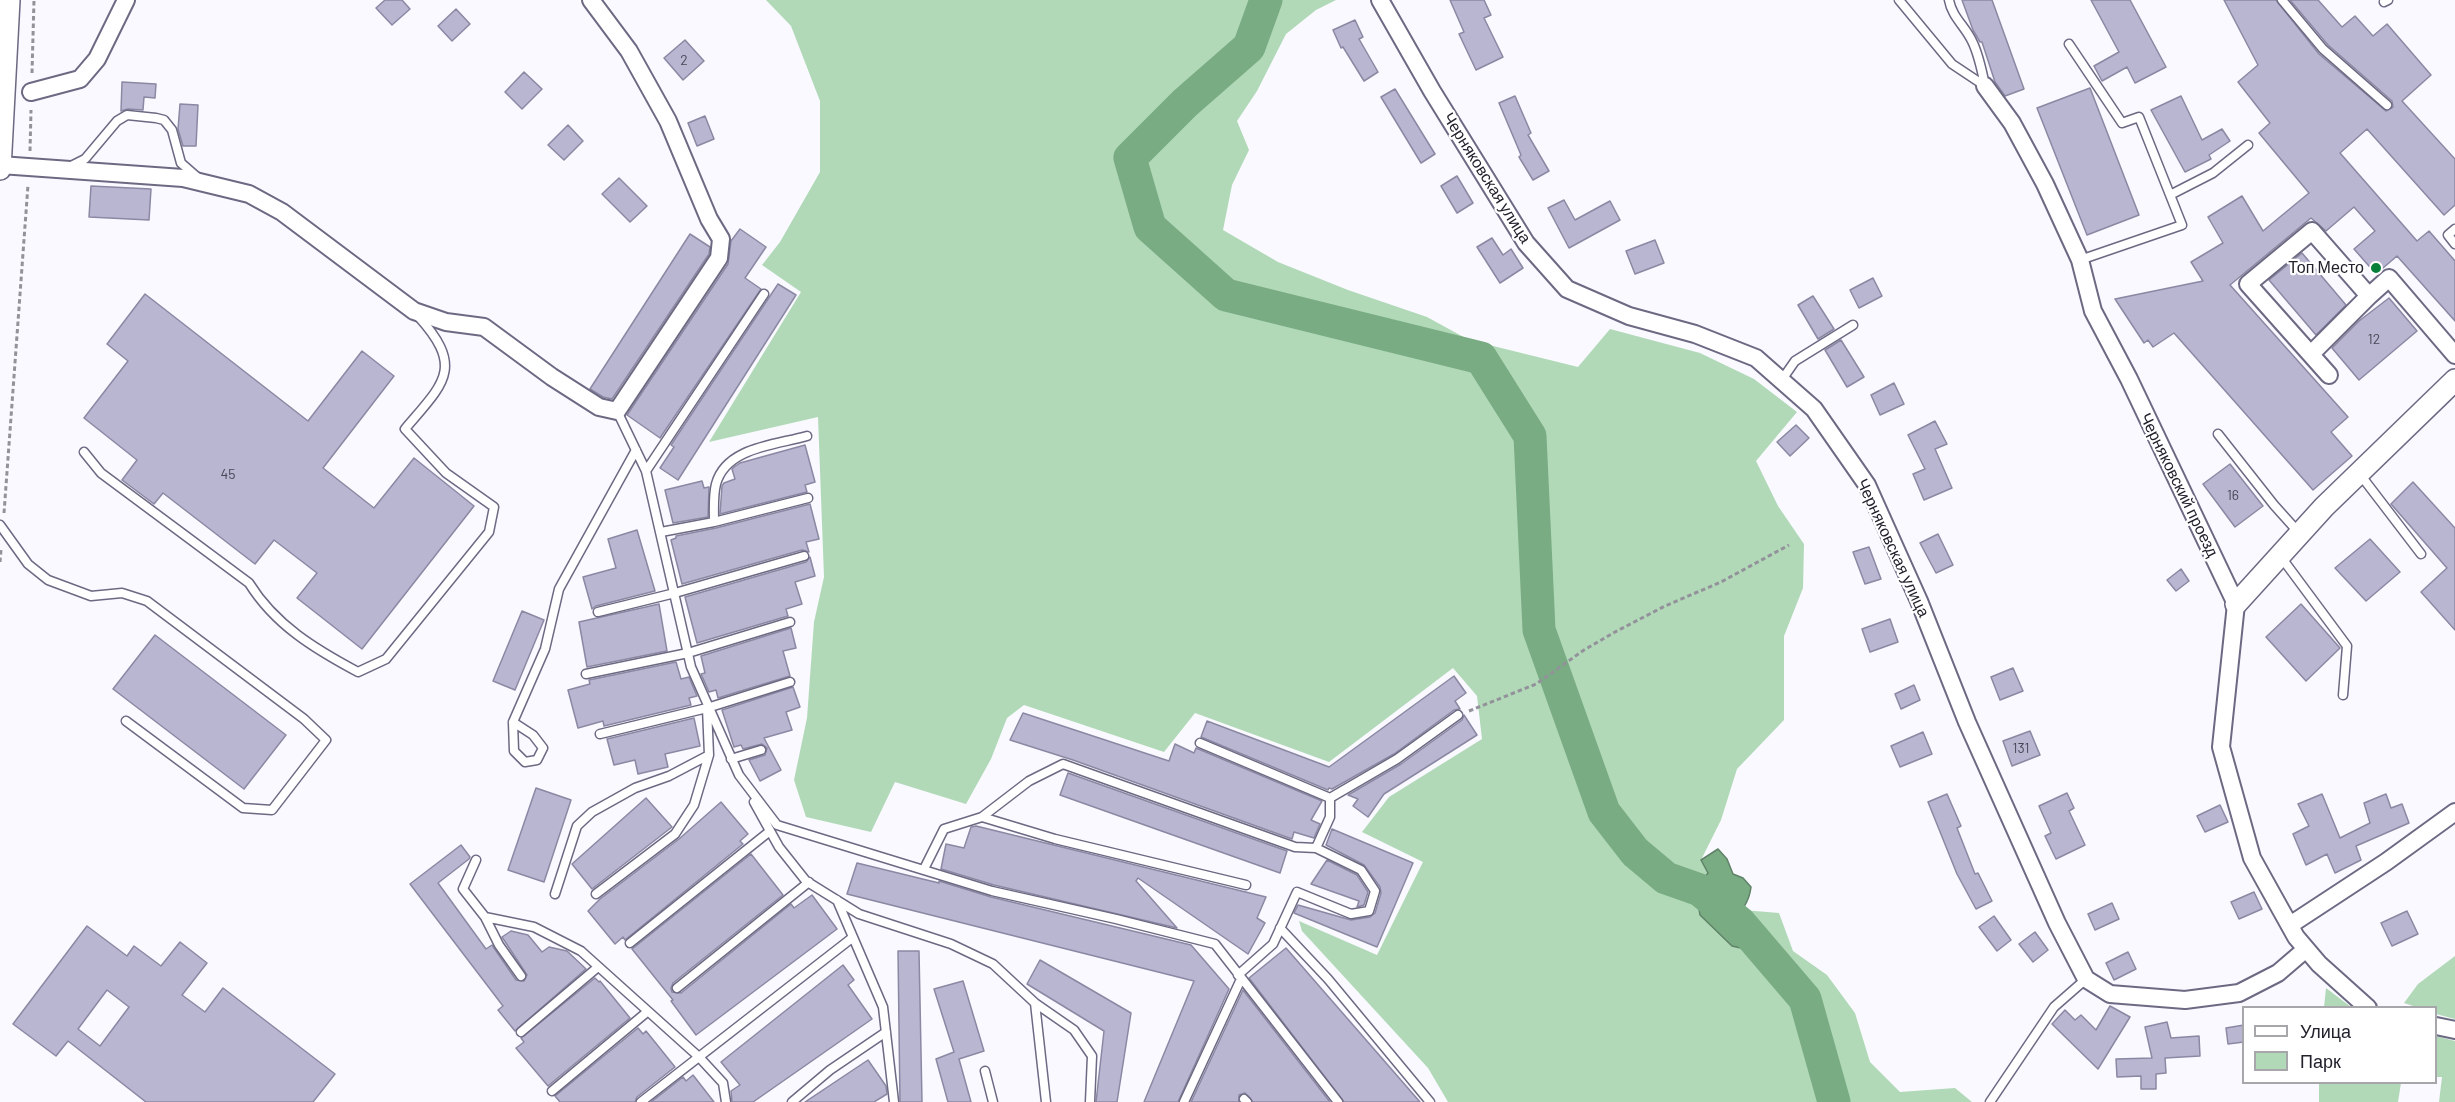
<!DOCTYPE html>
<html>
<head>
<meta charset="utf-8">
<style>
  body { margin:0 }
  #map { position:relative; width:2455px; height:1102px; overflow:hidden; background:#f9f9ff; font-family:Barlow,sans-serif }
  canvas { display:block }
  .legend { position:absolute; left:2242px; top:1006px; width:195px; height:78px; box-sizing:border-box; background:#fff; border:2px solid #a7a6ab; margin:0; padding:8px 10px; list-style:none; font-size:18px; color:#22212c }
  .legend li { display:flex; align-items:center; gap:12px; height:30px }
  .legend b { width:30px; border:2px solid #a7a6ab }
</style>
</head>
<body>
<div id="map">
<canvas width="2455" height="1102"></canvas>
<ul class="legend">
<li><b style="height:8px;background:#fff"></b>Улица</li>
<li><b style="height:16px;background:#b1d9b8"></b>Парк</li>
</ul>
</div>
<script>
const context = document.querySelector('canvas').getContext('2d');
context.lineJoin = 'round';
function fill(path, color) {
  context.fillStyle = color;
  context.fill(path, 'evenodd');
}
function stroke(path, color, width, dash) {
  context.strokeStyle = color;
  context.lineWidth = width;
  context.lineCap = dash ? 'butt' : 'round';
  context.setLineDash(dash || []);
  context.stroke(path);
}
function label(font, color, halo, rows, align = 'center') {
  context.font = font + ' Barlow,sans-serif';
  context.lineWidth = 4.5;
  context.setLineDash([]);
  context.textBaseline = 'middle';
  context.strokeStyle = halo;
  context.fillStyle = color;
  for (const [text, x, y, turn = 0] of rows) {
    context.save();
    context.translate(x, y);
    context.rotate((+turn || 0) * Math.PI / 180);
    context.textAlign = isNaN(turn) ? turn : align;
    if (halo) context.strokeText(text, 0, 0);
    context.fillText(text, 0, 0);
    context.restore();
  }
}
const green = new Path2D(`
  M766,0H1336L1316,10L1286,34L1257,91L1237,121L1249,150L1232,185L1223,230L1278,262L1348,290L1427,317L1469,340L1578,367L1610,329L1700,353L1754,379L1797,412L1756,461L1778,506L1804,544L1803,588L1784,636V720L1737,769L1721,820L1701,860L1709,873C1698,887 1697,897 1700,915L1729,922L1743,910L1779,913L1793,951L1827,975L1855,1013L1870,1062L1900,1092L1955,1088L1972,1102H1448L1428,1068L1302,931L1299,921L1377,955L1423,862L1362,832L1389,797L1482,739L1477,696L1453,668L1329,762L1195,713L1164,752L1024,705L1007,718L991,759L966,804L895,782L871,832L806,817L794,780L807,718L814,622L824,577L818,417L709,442L801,292L762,265L780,242L820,172V101L791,26Z
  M2455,956V1019L2436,1014V1008L2416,1007L2404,1003L2418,984Z
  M2326,988L2351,1007H2324Z
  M2436,1036L2455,1041V1102H2439L2442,1077H2436Z
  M2319,1083V1082L2401,1083L2398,1102H2319Z`);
const water = new Path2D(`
  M1718,849L1727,859L1733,874L1743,878L1751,887C1749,904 1741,911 1730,922L1744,929L1761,941L1758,952L1732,946L1700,915L1697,897L1700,884L1708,873L1701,860Z`);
const river = new Path2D(`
  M1266,0L1249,47L1185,103L1130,158L1150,227L1226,295L1481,358L1530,436L1539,630L1604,812L1635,852L1666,878L1700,890L1740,923L1805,999L1834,1102`);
const building = new Path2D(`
  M385,0H402L410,9L392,25L376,8Z
  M1450,0H1484L1491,15L1484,18L1503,57L1476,70L1459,34L1464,32Z
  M1962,0H1992L2024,89L2005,96L1995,82L1982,42H1980L1973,30Z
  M2091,0H2130L2166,67L2135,83L2127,67L2102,81L2094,66L2119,52Z
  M2224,0H2276L2319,54L2386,111L2393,107L2392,101L2328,45L2290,0H2318L2342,27L2355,16L2373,36L2387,24L2431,75L2402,101L2455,159V205L2444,215L2367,129L2340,153L2417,241L2429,231L2455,261V321L2397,256L2376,274L2354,249L2375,231L2354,207L2326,231L2311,218L2230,285L2348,417L2331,432L2352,456L2313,490L2174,333L2153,347L2148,340L2144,343L2115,299L2203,281L2191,262L2223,243L2208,217L2242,196L2263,231L2309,193L2259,133L2270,123L2238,82L2258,65Z
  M456,9L470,24L452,41L438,26Z
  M1355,20L1363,37L1359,39L1378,72L1364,81L1343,47L1341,48L1333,30Z
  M685,40L704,61L683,80L664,58Z
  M524,72L542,89L522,109L505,92Z
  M122,82L156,84L155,98L144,97L143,110L128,109L121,111Z
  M2090,88L2139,215L2087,235L2037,108Z
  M1395,89L1435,154L1421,163L1381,97Z
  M1515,96L1531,133L1528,135L1549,171L1533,180L1519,157L1521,155L1499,103Z
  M2181,96L2202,140L2222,129L2230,141L2209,155L2211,159L2185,172L2151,110Z
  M180,104L198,105L196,146H183L178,129Z
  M705,116L714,139L697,146L688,123Z
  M568,125L583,141L564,160L548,145Z
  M1457,176L1473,203L1457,213L1441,186Z
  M619,178L647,206L630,222L602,194Z
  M91,186L151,189L149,220L89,217Z
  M1564,200L1575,220L1610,201L1620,220L1569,248L1548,208Z
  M740,229L766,247L745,278L761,289L660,438L627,415L728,264L731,241Z
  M690,234L710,247L709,254L612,399L603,397L590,389Z
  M1492,238L1503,255L1511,249L1523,268L1500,283L1477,247Z
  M1655,240L1664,263L1635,274L1626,251Z
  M2302,253L2346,305L2316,335L2269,280Z
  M1873,278L1882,296L1859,308L1850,290Z
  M778,284L796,295L678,480L660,468L674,447L671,445Z
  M145,294L308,421L362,351L394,376L323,468L374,508L414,458L474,506L362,649L297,598L317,573L274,540L255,564L163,493L154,504L122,480L137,460L84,418L128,361L107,344Z
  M1813,296L1834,329L1818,339L1798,305Z
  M2389,298L2417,331L2359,380L2332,348L2359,321Z
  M1841,340L1864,377L1847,387L1825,350Z
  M1894,383L1904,404L1880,415L1871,395Z
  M1935,421L1947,444L1935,449L1952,488L1924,500L1913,474L1925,469L1908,435Z
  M1796,425L1809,438L1790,456L1777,442Z
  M805,445L815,482L805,485L807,492L720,514L722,486L724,483L735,479L732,469L734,467L740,463Z
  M2230,464L2263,506L2235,527L2203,484Z
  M702,481L704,488L709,487L708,517L673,523L665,490Z
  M2413,482L2455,528V630L2421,592L2447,568L2391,504Z
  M810,504L819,539L806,542L809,552L802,550L682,584L671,540L676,538V536L716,528Z
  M637,530L655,591L596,606L592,609L583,577L616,568L608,539Z
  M1938,534L1953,565L1936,573L1920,543Z
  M2370,539L2400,572L2366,601L2335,568Z
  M1869,547L1881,579L1865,584L1853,552Z
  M810,557L815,576L795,582L802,604L786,609L788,616L697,643L685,597L806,562Z
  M2181,569L2189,581L2176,591L2167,580Z
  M659,604L667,651L587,667L579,622Z
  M2301,604L2340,648L2306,681L2266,637Z
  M522,611L544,620L515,690L493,681Z
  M1890,619L1898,642L1870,652L1862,629Z
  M791,628L796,648L783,651L790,676L718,698L716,690L709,692L701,674L705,673L701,656Z
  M155,635L286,735L244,789L113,689Z
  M676,662L681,679L689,677L697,696L689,698L691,705L604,726L603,721L578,728L568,690L590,684L589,680Z
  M2013,668L2023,691L2000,700L1991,677Z
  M1454,676L1466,693L1455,701L1460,709L1454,710L1394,754L1332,789L1329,788L1328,790L1201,737L1207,721L1329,767Z
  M1914,685L1920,700L1901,709L1895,694Z
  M793,687L800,707L786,712L792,730L764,738L781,770L760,781L749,760L765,755L767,748L762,744L743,749L741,745L734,747L722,710Z
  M1023,713L1169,761L1175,744L1194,753L1196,748L1322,801L1311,820L1320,824L1314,838L1294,832L1292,839L1073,760L1010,740Z
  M1464,715L1477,735L1384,794L1368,817L1353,806L1358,799L1348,795L1401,764L1462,720Z
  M694,718L700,746L665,754L668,767L638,774L635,760L614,765L607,739Z
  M2030,731L2040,755L2012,766L2003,741Z
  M1923,732L1932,754L1900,767L1891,746Z
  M1068,773L1287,851L1280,873L1060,795Z
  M536,788L571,800L544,882L508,870Z
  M2067,793L2074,808L2069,811L2085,845L2056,859L2045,836L2051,833L2039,806Z
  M1947,794L1961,826L1957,828L1975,874L1978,873L1992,901L1976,909L1957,874L1928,802Z
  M2322,794L2340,838L2370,823L2364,803L2386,794L2391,808L2402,804L2409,823L2356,846L2361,860L2335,873L2327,854L2306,865L2293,834L2309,826L2298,804Z
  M646,798L672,827L592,889L572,864Z
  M721,802L748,834L740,841L743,844L625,940L623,937L615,944L588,911L600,899L679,839Z
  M2220,805L2228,822L2205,832L2197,816Z
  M976,826L1266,897L1257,918L1265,923L1248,954L1138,878L1136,881L1177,928L994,885L941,869L946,844L964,848L971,827Z
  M1332,829L1413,863L1377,947L1294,913L1298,905L1351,920L1370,917L1375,913L1381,893L1380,887L1364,865L1326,845Z
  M461,845L470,857L469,859L438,883L486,949L492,945L516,980L524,981L527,975L502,937L511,931L528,935L542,952L549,947L567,951L586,969L515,1031L498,1010L503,1006L410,884Z
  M751,854L783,895L673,983L671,988L672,992L681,993L791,904L794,908L812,895L837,929L696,1035L671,1001L673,1000L632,949Z
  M1327,860L1357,875L1368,892L1364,905L1357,907L1359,901L1311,884Z
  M857,863L939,883V881L991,897L1191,945L1229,989L1178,1102H1144L1194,981L847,894Z
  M2254,892L2262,909L2239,919L2231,902Z
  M2112,903L2119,919L2095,930L2088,914Z
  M2407,911L2418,934L2392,946L2381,923Z
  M1994,916L2011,940L1997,951L1979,927Z
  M87,926L127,956L134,946L161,966L180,942L207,963L182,995L205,1012L223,988L335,1074L313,1102H146L68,1041L56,1056L13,1024ZM107,990L129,1007L100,1046L78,1029Z
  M2035,932L2048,950L2033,962L2019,944Z
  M1286,948L1420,1102H1344L1249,978Z
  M898,951H919L922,1102H900Z
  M2128,952L2136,969L2114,980L2106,963Z
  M1040,960L1131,1013L1117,1102H1096L1104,1031L1027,984Z
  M843,965L854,980L848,985L872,1019L753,1102H732L731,1091L740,1085L721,1062Z
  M595,978L599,982L600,981L630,1018L548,1086L516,1048L524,1042L521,1038Z
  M963,981L984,1051L959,1059L971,1102H948L936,1059L954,1052L934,989Z
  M1243,990L1330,1102H1253L1245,1093L1239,1095V1102H1191Z
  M2110,1006L2130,1017L2098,1069L2052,1024L2065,1010L2075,1020L2081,1015L2096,1030Z
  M2167,1022L2171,1038L2199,1036L2200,1056L2165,1058L2166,1073L2156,1074V1089H2141V1076L2117,1077L2116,1059L2152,1058L2145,1027Z
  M2244,1025V1042L2228,1044L2226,1028Z
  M638,1028L643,1034L646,1031L675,1067L637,1097L635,1102H560L555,1096Z
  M868,1060L886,1086L887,1094L874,1102H805Z
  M693,1075L714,1102H651L683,1077L686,1081Z`);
const path = new Path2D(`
  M32,73L34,0
  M30,151L31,110
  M4,513L28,185
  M0,562L1,550
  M1469,711L1536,684L1584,650L1615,632L1665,606L1721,582L1789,545`);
const service = new Path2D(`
  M1899,0L1952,64L1985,86
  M1949,0C1952,17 1965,26 1972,41C1979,55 1982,71 1985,86
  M2282,0L2323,49L2387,105
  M2384,2L2388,0
  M2069,44L2122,123L2139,117L2182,225L2080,260
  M69,167L85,159L117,121L127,115L156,118L164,120L172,130L181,163L197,177
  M2170,195L2213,173L2248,145
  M2455,229L2448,235L2455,244
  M1781,381L1795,361L1853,325
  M617,411L646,471L691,667L739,775L777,825L992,891L1116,919L1215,944L1338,1102
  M2218,434L2274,505L2300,534
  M84,452L101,473L249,583C275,625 315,649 358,672L386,659L489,532L494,507L446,473L405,429C444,383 465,368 418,316
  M646,471L764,294
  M2359,473L2421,554
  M714,522L808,498
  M0,525L28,564L48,580L91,596L122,593L147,601L304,719L326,740L272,810L243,808L126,721
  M661,532L714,522C714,510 713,496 716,484C726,447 776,445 807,436
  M2281,557L2347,646L2343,695
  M598,612L675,593L804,556
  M586,674L688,653L790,622
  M513,722L533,735L543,748L537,760L525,762L514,751L513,722L545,649L559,589L636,450
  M600,734L707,708L790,682
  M731,759L761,750
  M1330,798L1397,759L1458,715
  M754,802L779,847L806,881L859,914L951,944L993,964L1035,1003L1074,1030L1092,1056L1090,1102
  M982,817L1029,781L1063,764L1295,847L1316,848L1330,817V798L1200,743
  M476,860L463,889L485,917L534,927L581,951L699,1057L723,1083L726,1102
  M924,869L944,829L982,817L1055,839L1246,885
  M555,894L577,826L592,812L635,788L669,776L709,755L707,708
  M596,894L675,834L694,805L709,755
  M837,900L883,1007L894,1102
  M485,917L499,945L521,976
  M1280,928L1328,979L1430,1102
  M630,943L770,831
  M1238,975L1273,944L1297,892L1351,914L1369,911L1375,891L1361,870L1316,848
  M677,988L809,882
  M1035,1003L1046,1102
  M521,1032L598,967
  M985,1071L993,1102
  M552,1091L647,1012
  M1244,1099L1247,1102
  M641,1102L852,938
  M792,1102L830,1070L886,1032
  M1184,1102L1241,979
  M1990,1102L2054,1007L2086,979`);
const minor = new Path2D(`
  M1380,0L1432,91L1526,243L1567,289L1629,316L1695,334L1756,358L1814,409L1867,485L1919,601L1967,722L2057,923L2086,979L2110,994L2185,1000L2239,993L2278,973L2306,949
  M1985,86L2012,123L2045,184L2080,260L2093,311L2129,379L2236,604L2221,747L2252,858L2296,937L2319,964L2368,1008
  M31,92L80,79L97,59L126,0
  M0,165L183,178L249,194L282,212L414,311L446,322L484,327L552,377L599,407L617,411L719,258L721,239L709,219L668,121L629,51L591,0
  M2311,354L2369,296
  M2329,375L2248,284L2312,231L2369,296L2389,278L2455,355
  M2290,925L2386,862L2455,812
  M2436,1026L2455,1030`);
const tertiary = new Path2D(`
  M0,169L9,0
  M2236,604L2324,507L2455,380`);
const markers = [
  [2376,268,6,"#068039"]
];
const numberNames = [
  ["2",684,60],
  ["12",2374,339],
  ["45",228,474],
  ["16",2233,495],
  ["131",2021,748]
];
const streetNames = [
  ["Черняковская улица",1487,178,58],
  ["Черняковский проезд",2179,485,64],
  ["Черняковская улица",1893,548,65]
];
const poiNames = [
  ["Топ Место",2364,268]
];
fill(green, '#b1d9b8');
fill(water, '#79ac82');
stroke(water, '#5f8268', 1.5);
stroke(river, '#79ac82', 33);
fill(building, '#b9b6d2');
stroke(building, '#8b88a3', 1.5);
stroke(service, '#6c6983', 11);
stroke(minor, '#6c6983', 20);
stroke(tertiary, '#6c6983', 24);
stroke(path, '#93929a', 3, [4.5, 3]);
stroke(service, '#fff', 8);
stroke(minor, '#fff', 16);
stroke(tertiary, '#fff', 21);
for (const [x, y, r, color] of markers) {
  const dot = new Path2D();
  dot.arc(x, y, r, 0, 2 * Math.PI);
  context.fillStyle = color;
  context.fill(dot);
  stroke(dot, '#fff', 2);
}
label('14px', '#484656', null, numberNames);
label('16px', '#22212c', '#fff', streetNames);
label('16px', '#22212c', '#fff', poiNames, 'right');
</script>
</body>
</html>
